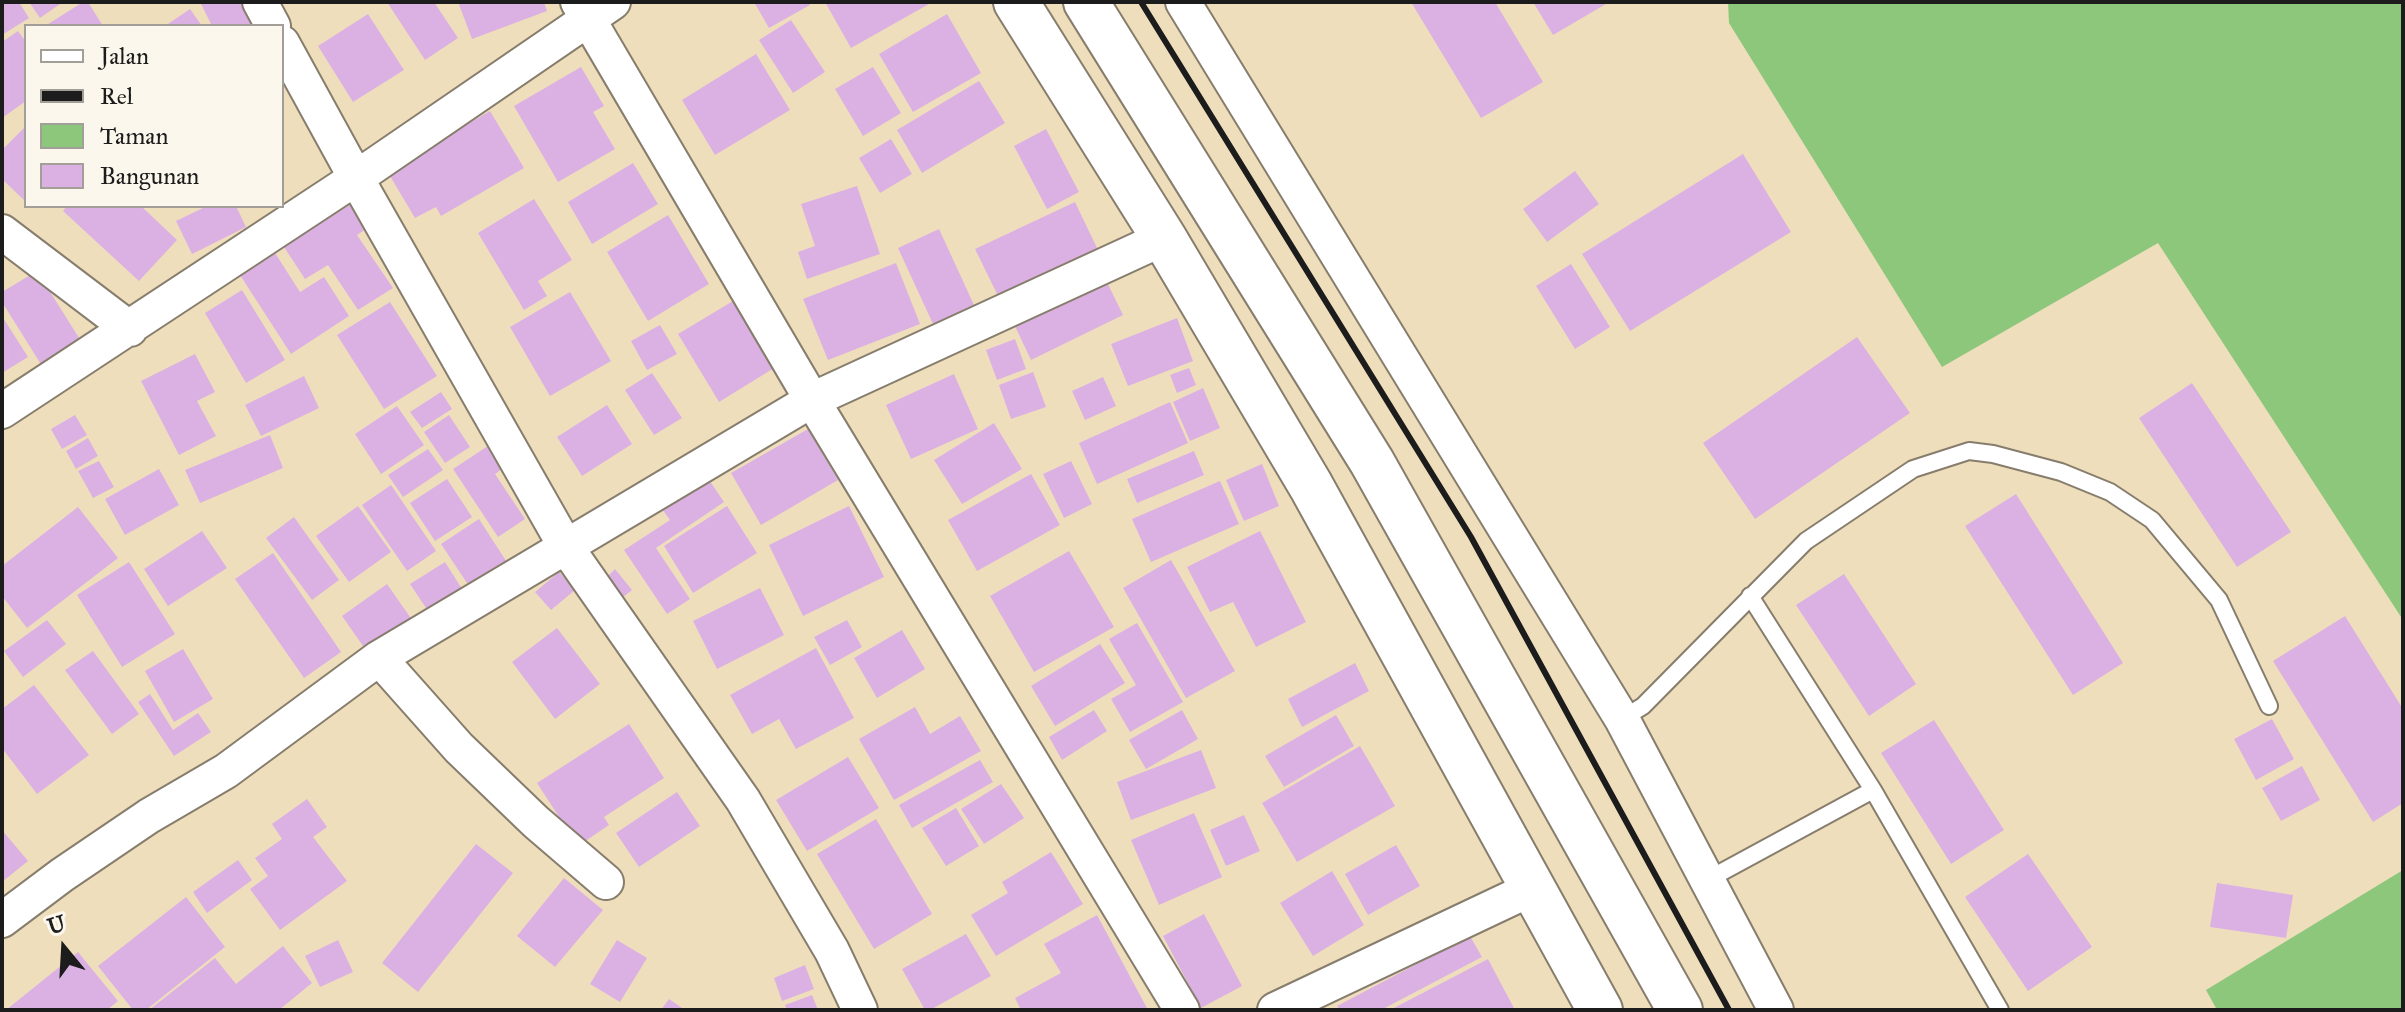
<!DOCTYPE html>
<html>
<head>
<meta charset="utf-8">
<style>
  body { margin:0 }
  #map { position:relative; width:2405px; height:1012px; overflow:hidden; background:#efdebc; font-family:"IM FELL Great Primer",serif }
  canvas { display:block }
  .frame { position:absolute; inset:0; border:4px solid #1c1c1c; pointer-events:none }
  .legend { position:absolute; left:24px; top:24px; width:260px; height:184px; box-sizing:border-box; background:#fbf7ec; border:2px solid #a29f99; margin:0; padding:10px 14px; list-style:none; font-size:24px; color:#1c1c1c }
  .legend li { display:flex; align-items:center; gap:16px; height:40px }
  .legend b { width:40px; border:2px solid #a29f99 }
  .north { position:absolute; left:24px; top:908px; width:80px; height:80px; -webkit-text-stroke:6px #fbf7ec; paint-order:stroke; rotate:342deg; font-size:22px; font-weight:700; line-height:32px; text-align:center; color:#1c1c1c }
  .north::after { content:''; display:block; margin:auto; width:28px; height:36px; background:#1c1c1c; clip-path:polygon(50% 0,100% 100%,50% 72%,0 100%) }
</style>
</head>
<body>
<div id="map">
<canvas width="2405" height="1012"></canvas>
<div class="frame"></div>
<ul class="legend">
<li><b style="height:10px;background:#fff"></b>Jalan</li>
<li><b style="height:10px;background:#1c1c1c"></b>Rel</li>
<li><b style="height:22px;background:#8cc77c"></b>Taman</li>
<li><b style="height:22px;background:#dbb1e3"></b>Bangunan</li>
</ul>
<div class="north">U</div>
</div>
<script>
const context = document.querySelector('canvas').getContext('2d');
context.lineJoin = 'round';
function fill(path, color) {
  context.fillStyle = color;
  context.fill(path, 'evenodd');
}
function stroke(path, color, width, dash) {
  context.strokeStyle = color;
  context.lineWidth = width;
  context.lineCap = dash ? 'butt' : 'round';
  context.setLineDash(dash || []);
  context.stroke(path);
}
const green = new Path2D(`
  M1728,2H2403V620L2158,243L1942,367L1729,23Z
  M2403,870V1010H2217L2206,990Z`);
const building = new Path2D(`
  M2,2H19L29,18L2,35Z
  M29,2H63L40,18Z
  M83,2H88L103,26H45Z
  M200,2H240L254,26H212Z
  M387,2H434L458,38L425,60Z
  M458,2H544L547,11L472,39Z
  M754,2H808L810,5L769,28Z
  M825,2H927L929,4L851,48Z
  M1411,2H1495L1543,82L1481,118Z
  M1533,2H1605L1606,4L1553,35Z
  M190,9L202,26H165Z
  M368,14L404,70L353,102L318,46Z
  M947,14L981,73L913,112L879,54Z
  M791,20L825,72L793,93L759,40Z
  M18,31L26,42V101L2,118V42Z
  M756,54L790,110L715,155L682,100Z
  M581,67L604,106L593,112L615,149L558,182L514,106Z
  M873,67L901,113L863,136L835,89Z
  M979,81L1005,123L922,173L897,130Z
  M490,111L524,168L441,216L436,207L415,218L387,171Z
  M26,126V202L2,179V150Z
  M1046,129L1079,192L1047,209L1014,146Z
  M891,139L912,174L880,193L859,158Z
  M1743,154L1791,232L1630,331L1582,254Z
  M633,163L658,204L592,244L568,202Z
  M1575,171L1599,204L1547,242L1523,209Z
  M857,186L880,254L807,279L798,252L815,246L801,204Z
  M534,199L572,260L538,281L547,296L524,310L478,233Z
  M353,202L369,227L357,235L393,288L358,310L328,265L305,279L284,247Z
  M1075,202L1098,250L999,298L975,249Z
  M67,206H141L177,240L139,281L63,211Z
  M207,206H236L246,227L192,254L176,221Z
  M668,215L709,284L648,321L607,252Z
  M939,229L974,305L933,324L898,248Z
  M275,253L300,292L324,277L349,316L291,354L240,275Z
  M896,263L920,324L828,360L803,299Z
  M1571,264L1610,327L1575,349L1536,286Z
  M37,271L81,341L42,366L2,302V292Z
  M1104,276L1123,315L1031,360L1013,322Z
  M242,290L285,360L246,383L205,313Z
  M570,292L611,361L550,396L510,327Z
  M738,298L779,365L719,402L678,334Z
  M390,302L437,376L384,409L337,335Z
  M2,316L28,357L2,373Z
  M1177,318L1193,361L1128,386L1111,344Z
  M660,325L677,354L647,370L631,341Z
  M1857,337L1910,413L1755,519L1703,443Z
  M1015,339L1026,369L997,380L986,350Z
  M195,354L215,392L197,401L216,436L179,455L141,381Z
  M1189,368L1196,385L1177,393L1170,375Z
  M1033,372L1046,407L1011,419L999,385Z
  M652,373L682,418L654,435L625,390Z
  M954,374L978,429L911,459L886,405Z
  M304,376L319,408L261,436L245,405Z
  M1103,377L1116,406L1085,420L1072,391Z
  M2192,383L2291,532L2237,567L2139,418Z
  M1203,388L1220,428L1190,441L1173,402Z
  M441,392L452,409L422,428L410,412Z
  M1170,402L1188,443L1097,484L1079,443Z
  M607,405L632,444L582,476L557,437Z
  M397,406L424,445L381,474L355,434Z
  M75,415L87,435L62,449L51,429Z
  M449,415L470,447L445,463L424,432Z
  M994,423L1022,469L962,504L934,460Z
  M808,429L838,480L761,525L731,473Z
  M270,435L283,468L200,503L185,470Z
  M88,438L98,456L76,469L66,451Z
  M494,442L509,464L495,474L525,519L498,537L453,469Z
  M428,449L443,470L403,497L388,475Z
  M1194,451L1204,475L1137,503L1127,479Z
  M99,461L114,487L93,498L78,471Z
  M1071,461L1092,504L1064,518L1043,474Z
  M1262,464L1279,506L1244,521L1226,480Z
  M159,469L179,505L125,535L105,499Z
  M703,471L724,502L656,548L690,599L667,614L624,550L670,520L657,502Z
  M1031,474L1060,525L977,571L948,520Z
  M447,479L472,517L435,541L410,503Z
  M1220,481L1239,524L1151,562L1132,519Z
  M391,485L436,551L407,571L362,505Z
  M2016,494L2123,663L2073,695L1965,526Z
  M358,506L391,552L349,582L316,536Z
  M727,506L757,553L693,593L664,546Z
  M849,506L884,577L803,616L769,545Z
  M78,507L118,558L27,628L2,596V566Z
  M294,517L339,580L312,600L266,538Z
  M479,519L510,567L473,592L441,544Z
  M202,531L227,568L168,606L144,569Z
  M1260,531L1306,622L1256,647L1233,602L1210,612L1187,567Z
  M1069,551L1114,627L1034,672L990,596Z
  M273,553L341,652L304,678L235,579Z
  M1171,560L1235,671L1186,698L1123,588Z
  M129,562L175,634L122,667L77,595Z
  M445,562L462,589L428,611L410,584Z
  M615,569L632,590L623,597L606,578Z
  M559,572L575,590L551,610L535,592Z
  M1844,574L1916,684L1869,716L1796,605Z
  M387,584L415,624L370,656L342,616Z
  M760,588L784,635L717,669L693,621Z
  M2345,616L2403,709V803L2373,822L2273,661Z
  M47,620L66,644L23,677L4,651Z
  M847,620L862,647L830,665L814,637Z
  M1137,623L1183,702L1130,732L1111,699L1136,685L1109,639Z
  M557,628L600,684L555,719L512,662Z
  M902,630L925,669L877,698L854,658Z
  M1100,644L1125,683L1055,726L1031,686Z
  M816,648L854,718L796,749L779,719L752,734L730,695Z
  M183,649L213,699L174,722L145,671Z
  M93,651L139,714L112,734L65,670Z
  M1355,663L1369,691L1302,727L1288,699Z
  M34,685L89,755L37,794L2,748V709Z
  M150,694L173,730L198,713L211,732L174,756L138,702Z
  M915,707L930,734L960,716L981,751L894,800L859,739Z
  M1094,710L1107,731L1062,760L1049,737Z
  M1182,710L1198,739L1146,769L1129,740Z
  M1336,715L1354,746L1284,787L1265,756Z
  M2272,719L2294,759L2256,780L2234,739Z
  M1934,720L2004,830L1951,864L1881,753Z
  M629,724L664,778L604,817L609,825L578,846L537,783Z
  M1360,746L1395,806L1297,862L1262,803Z
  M1201,750L1216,788L1131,820L1117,782Z
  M848,757L879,808L807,851L776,800Z
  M980,760L993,782L912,828L899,805Z
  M2302,766L2320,800L2281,821L2262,788Z
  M1001,784L1024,818L984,844L961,809Z
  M677,792L700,826L639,867L616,833Z
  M307,799L327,827L313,837L347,881L280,930L250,889L268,876L255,858L282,839L272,824Z
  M956,808L979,846L946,866L922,828Z
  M1194,813L1222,877L1159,905L1131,840Z
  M1244,815L1260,851L1226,866L1210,830Z
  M876,819L932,914L874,949L817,854Z
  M2,830L28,861L2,882Z
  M476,844L513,873L418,992L382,963Z
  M1396,845L1420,886L1368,915L1345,874Z
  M1051,852L1083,904L996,956L971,915L1008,893L1002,882Z
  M2028,854L2092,947L2028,991L1965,897Z
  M238,860L252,880L207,913L193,892Z
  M1332,871L1364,925L1313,956L1280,903Z
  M564,878L603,910L555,967L517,936Z
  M2217,883L2293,895L2286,938L2210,927Z
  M186,897L225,947L146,1010H133L98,966Z
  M1204,914L1242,986L1201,1008L1163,936Z
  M1097,915L1148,1010H1021L1015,998L1061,973L1044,944Z
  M966,934L991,976L930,1010H925L902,969Z
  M1470,936L1482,957L1381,1010H1340L1337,1006Z
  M338,940L353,972L320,987L305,956Z
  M617,940L647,958L620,1002L590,984Z
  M283,946L312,983L279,1010H149L215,958L236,984Z
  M78,952L118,1001L107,1010H6Z
  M1488,959L1515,1010H1390Z
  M805,965L814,989L782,1001L774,978Z
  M812,995L818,1010H787L785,1005Z
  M669,999L685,1010H661Z`);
const lane = new Path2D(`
  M1750,596L1873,790L2000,1010
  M1622,719L1643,706L1806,541L1913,469L1969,451L1993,454L2061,472L2110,492L2152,520L2219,600L2269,706
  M1707,880L1873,790`);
const street = new Path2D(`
  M260,2L273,26
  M578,2L812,400L1182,1010
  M1183,2L1622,719L1776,1010
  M282,43L356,178L566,547L743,800L832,951L860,1010
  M2,232L130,329
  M2,411L356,178L613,2
  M379,658L459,748L536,822L606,882
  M2,920L62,875L149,816L226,771L379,658L812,400L1164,238
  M1275,1010L1533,888`);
const highway = new Path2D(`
  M1016,2L1164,238L1311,486L1600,1010
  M1086,2L1372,462L1680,1010`);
const rail = new Path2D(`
  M1141,2L1471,537L1729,1010`);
fill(green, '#8cc77c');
fill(building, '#dbb1e3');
stroke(lane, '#867d6c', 20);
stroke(street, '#867d6c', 38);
stroke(highway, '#867d6c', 48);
stroke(lane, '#fff', 16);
stroke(street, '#fff', 34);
stroke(highway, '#fff', 44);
stroke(rail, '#1c1c1c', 6);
</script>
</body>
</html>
